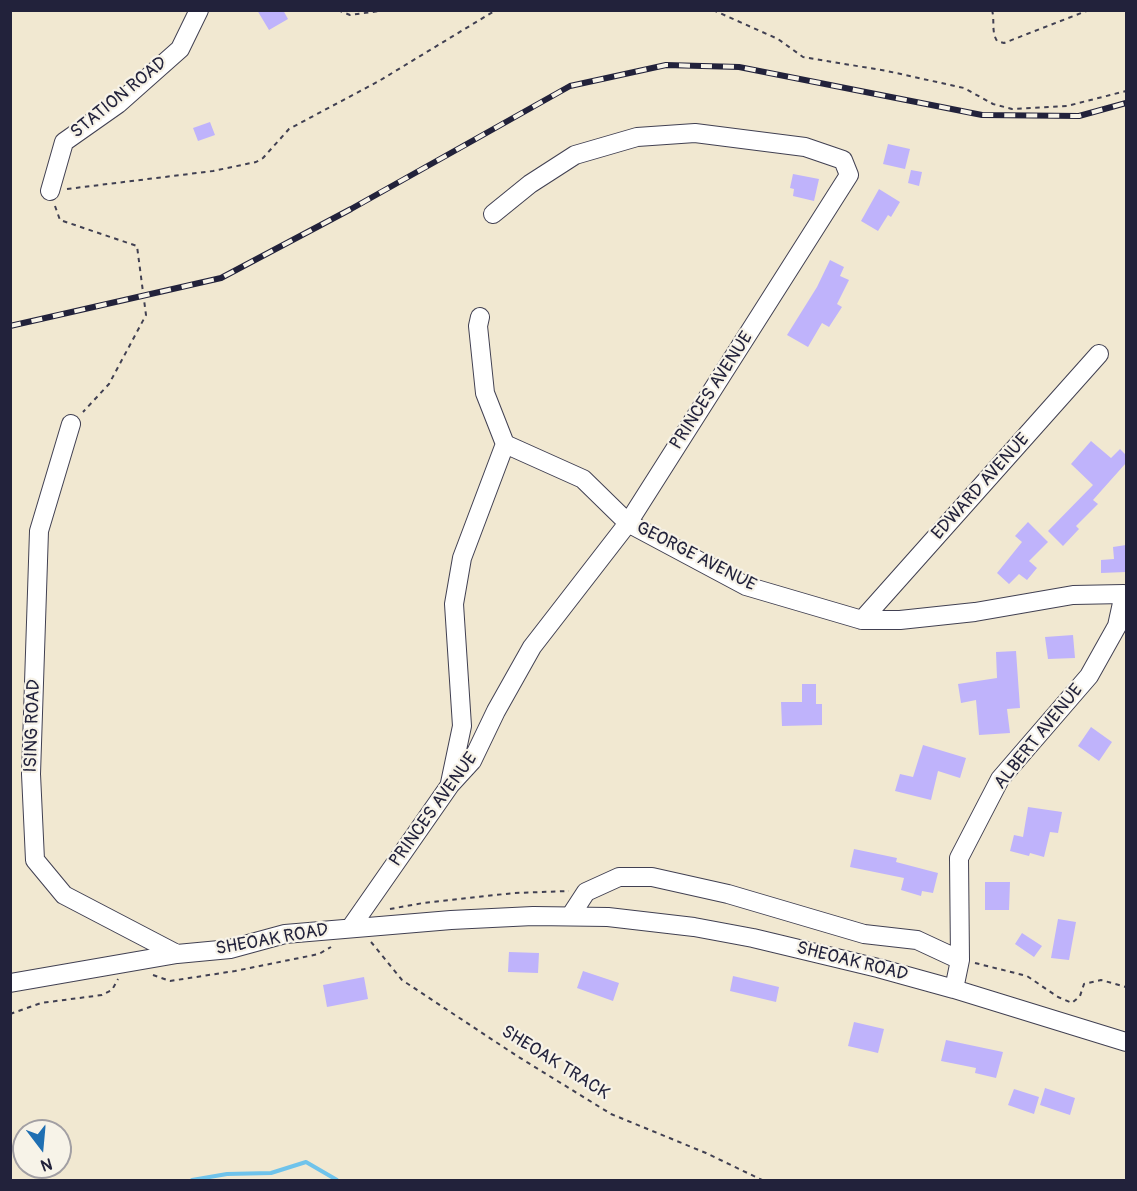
<!DOCTYPE html>
<html>
<head>
<meta charset="utf-8">
<style>
  body { margin:0 }
  #map { position:relative; width:1137px; height:1191px; overflow:hidden; background:#f1e8d1; font-family:Pangolin,sans-serif }
  canvas { display:block }
  .frame { position:absolute; inset:0; border:12px solid #22223b; pointer-events:none }
  .north { position:absolute; left:12px; top:1119px; width:60px; height:60px; box-sizing:border-box; background:#f7f3e8; border:2px solid #a29fa3; border-radius:50%; rotate:164deg; font-size:16px; font-weight:700; line-height:24px; text-align:center; color:#22223b }
  .north::after { content:''; display:block; margin:auto; width:21px; height:27px; background:#1f6fb2; clip-path:polygon(50% 0,100% 100%,50% 72%,0 100%) }
</style>
</head>
<body>
<div id="map">
<canvas width="1137" height="1191"></canvas>
<div class="frame"></div>
<div class="north">N</div>
</div>
<script>
const context = document.querySelector('canvas').getContext('2d');
context.lineJoin = 'round';
function stroke(path, color, width, dash) {
  context.strokeStyle = color;
  context.lineWidth = width;
  context.lineCap = dash ? 'butt' : 'round';
  context.setLineDash(dash || []);
  context.stroke(path);
}
function fill(path, color) {
  context.fillStyle = color;
  context.fill(path, 'evenodd');
}
function label(font, color, halo, rows, align = 'center') {
  context.font = font + ' Pangolin,sans-serif';
  context.lineWidth = 4.5;
  context.setLineDash([]);
  context.textBaseline = 'middle';
  context.strokeStyle = halo;
  context.fillStyle = color;
  for (const [text, x, y, turn = 0] of rows) {
    context.save();
    context.translate(x, y);
    context.rotate((+turn || 0) * Math.PI / 180);
    context.textAlign = isNaN(turn) ? turn : align;
    if (halo) context.strokeText(text, 0, 0);
    context.fillText(text, 0, 0);
    context.restore();
  }
}
const stream = new Path2D(`
  M192,1180L227,1174L271,1173L306,1162L337,1180`);
const building = new Path2D(`
  M257,10H283L288,19L269,30Z
  M210,122L215,135L198,141L193,128Z
  M888,144L910,149L905,169L883,164Z
  M911,170L922,172L919,186L908,183Z
  M793,174L819,179L814,201L793,196L794,189L790,188Z
  M879,189L900,202L891,217L888,215L878,231L861,221Z
  M830,260L844,267L840,276L849,280L837,304L842,307L829,327L822,323L808,347L787,335L817,287Z
  M1091,441L1111,458L1120,449L1126,455V463L1093,500L1098,504L1076,526L1079,529L1063,546L1048,531L1093,485L1071,464Z
  M1028,522L1048,542L1029,561L1037,568L1027,580L1019,574L1009,584L997,573L1022,542L1015,536Z
  M1126,545V572L1101,573V560L1114,559L1113,547Z
  M1073,635L1075,658L1048,659L1045,637Z
  M1016,651L1020,708L1007,709L1010,733L979,735L976,700L961,703L958,684L997,678L996,652Z
  M802,684H816V704H822V725L782,726L781,702H802Z
  M1091,727L1112,742L1099,761L1078,746Z
  M923,745L966,758L960,778L938,771L931,800L895,791L900,774L913,777Z
  M1028,807L1062,812L1058,833L1050,832L1044,857L1030,853L1029,856L1010,851L1014,835L1023,837Z
  M854,849L897,858L896,862L938,873L933,893L922,891L921,896L901,890L904,878L850,867Z
  M985,882H1010L1009,910H985Z
  M1058,919L1076,922L1069,960L1051,958Z
  M1022,933L1042,946L1034,957L1015,944Z
  M509,952L539,953L538,973L508,972Z
  M583,971L619,983L613,1001L577,988Z
  M733,976L779,987L776,1002L730,991Z
  M364,977L368,999L327,1007L323,985Z
  M854,1022L884,1029L878,1053L848,1046Z
  M946,1040L1003,1052L996,1078L975,1073L976,1068L941,1061Z
  M1045,1088L1075,1098L1070,1115L1040,1105Z
  M1014,1089L1039,1097L1034,1114L1008,1105Z`);
const path = new Path2D(`
  M338,10L350,15L387,10
  M713,10L778,39L803,57L887,71L964,88L993,104L1012,109L1067,106L1126,91
  M992,10C995,21 991,31 997,41L1004,43L1089,10
  M67,189L213,171L256,162L263,158L289,129L379,81L496,10
  M55,206L60,220L137,246L146,315L109,384L83,412
  M390,909L423,903L514,893L569,891
  M371,942L402,980L517,1056L611,1114L706,1153L762,1180
  M975,963L1027,976L1058,997L1072,1003L1080,996L1084,984L1101,980L1126,987
  M153,975L170,981L235,971L319,954L331,947
  M10,1014L41,1003L102,995L112,990L118,979`);
const minor = new Path2D(`
  M50,191L64,142L118,104L180,49L199,10
  M480,317L478,326L485,393L505,444
  M71,424L39,531L31,774L35,860L64,895L177,954
  M505,444L583,479L628,523L746,586L862,620H900L975,612L1073,595L1124,594L1117,626L1089,676L1000,779L959,858L960,960L954,989
  M862,620L1099,354
  M450,783L462,726L454,604L462,558L505,444
  M571,915L586,892L619,877H652L728,894L864,934L917,940L960,960
  M351,927L450,785L472,761L496,711L532,647L628,523L849,175L843,160L805,147L695,133L637,137L575,155L530,184L493,214
  M10,983L177,954L230,949L285,934L451,920L533,916L608,917L694,927L753,938L878,968L954,989L1126,1042`);
const rail = new Path2D(`
  M10,326L221,278L351,209L570,86L666,65L739,67L982,115L1079,116L1126,103`);
const streetNames = [
  ["STATION ROAD",119,98,-39],
  ["PRINCES AVENUE",712,391,-57],
  ["EDWARD AVENUE",981,487,-48],
  ["GEORGE AVENUE",696,557,27],
  ["ISING ROAD",33,726,-88],
  ["ALBERT AVENUE",1039,737,-51],
  ["PRINCES AVENUE",434,810,-54],
  ["SHEOAK ROAD",272,940,-10],
  ["SHEOAK ROAD",852,962,14],
  ["SHEOAK TRACK",555,1063,32]
];
stroke(stream, '#6fc3eb', 4);
fill(building, '#bfb3fb');
stroke(minor, '#414052', 20);
stroke(path, '#414052', 2, [4.5, 4.5]);
stroke(minor, '#fff', 18);
stroke(rail, '#22223b', 6);
stroke(rail, '#f7f3e8', 4, [11]);
label('18px', '#22223b', '#f7f3e8', streetNames);
</script>
</body>
</html>
